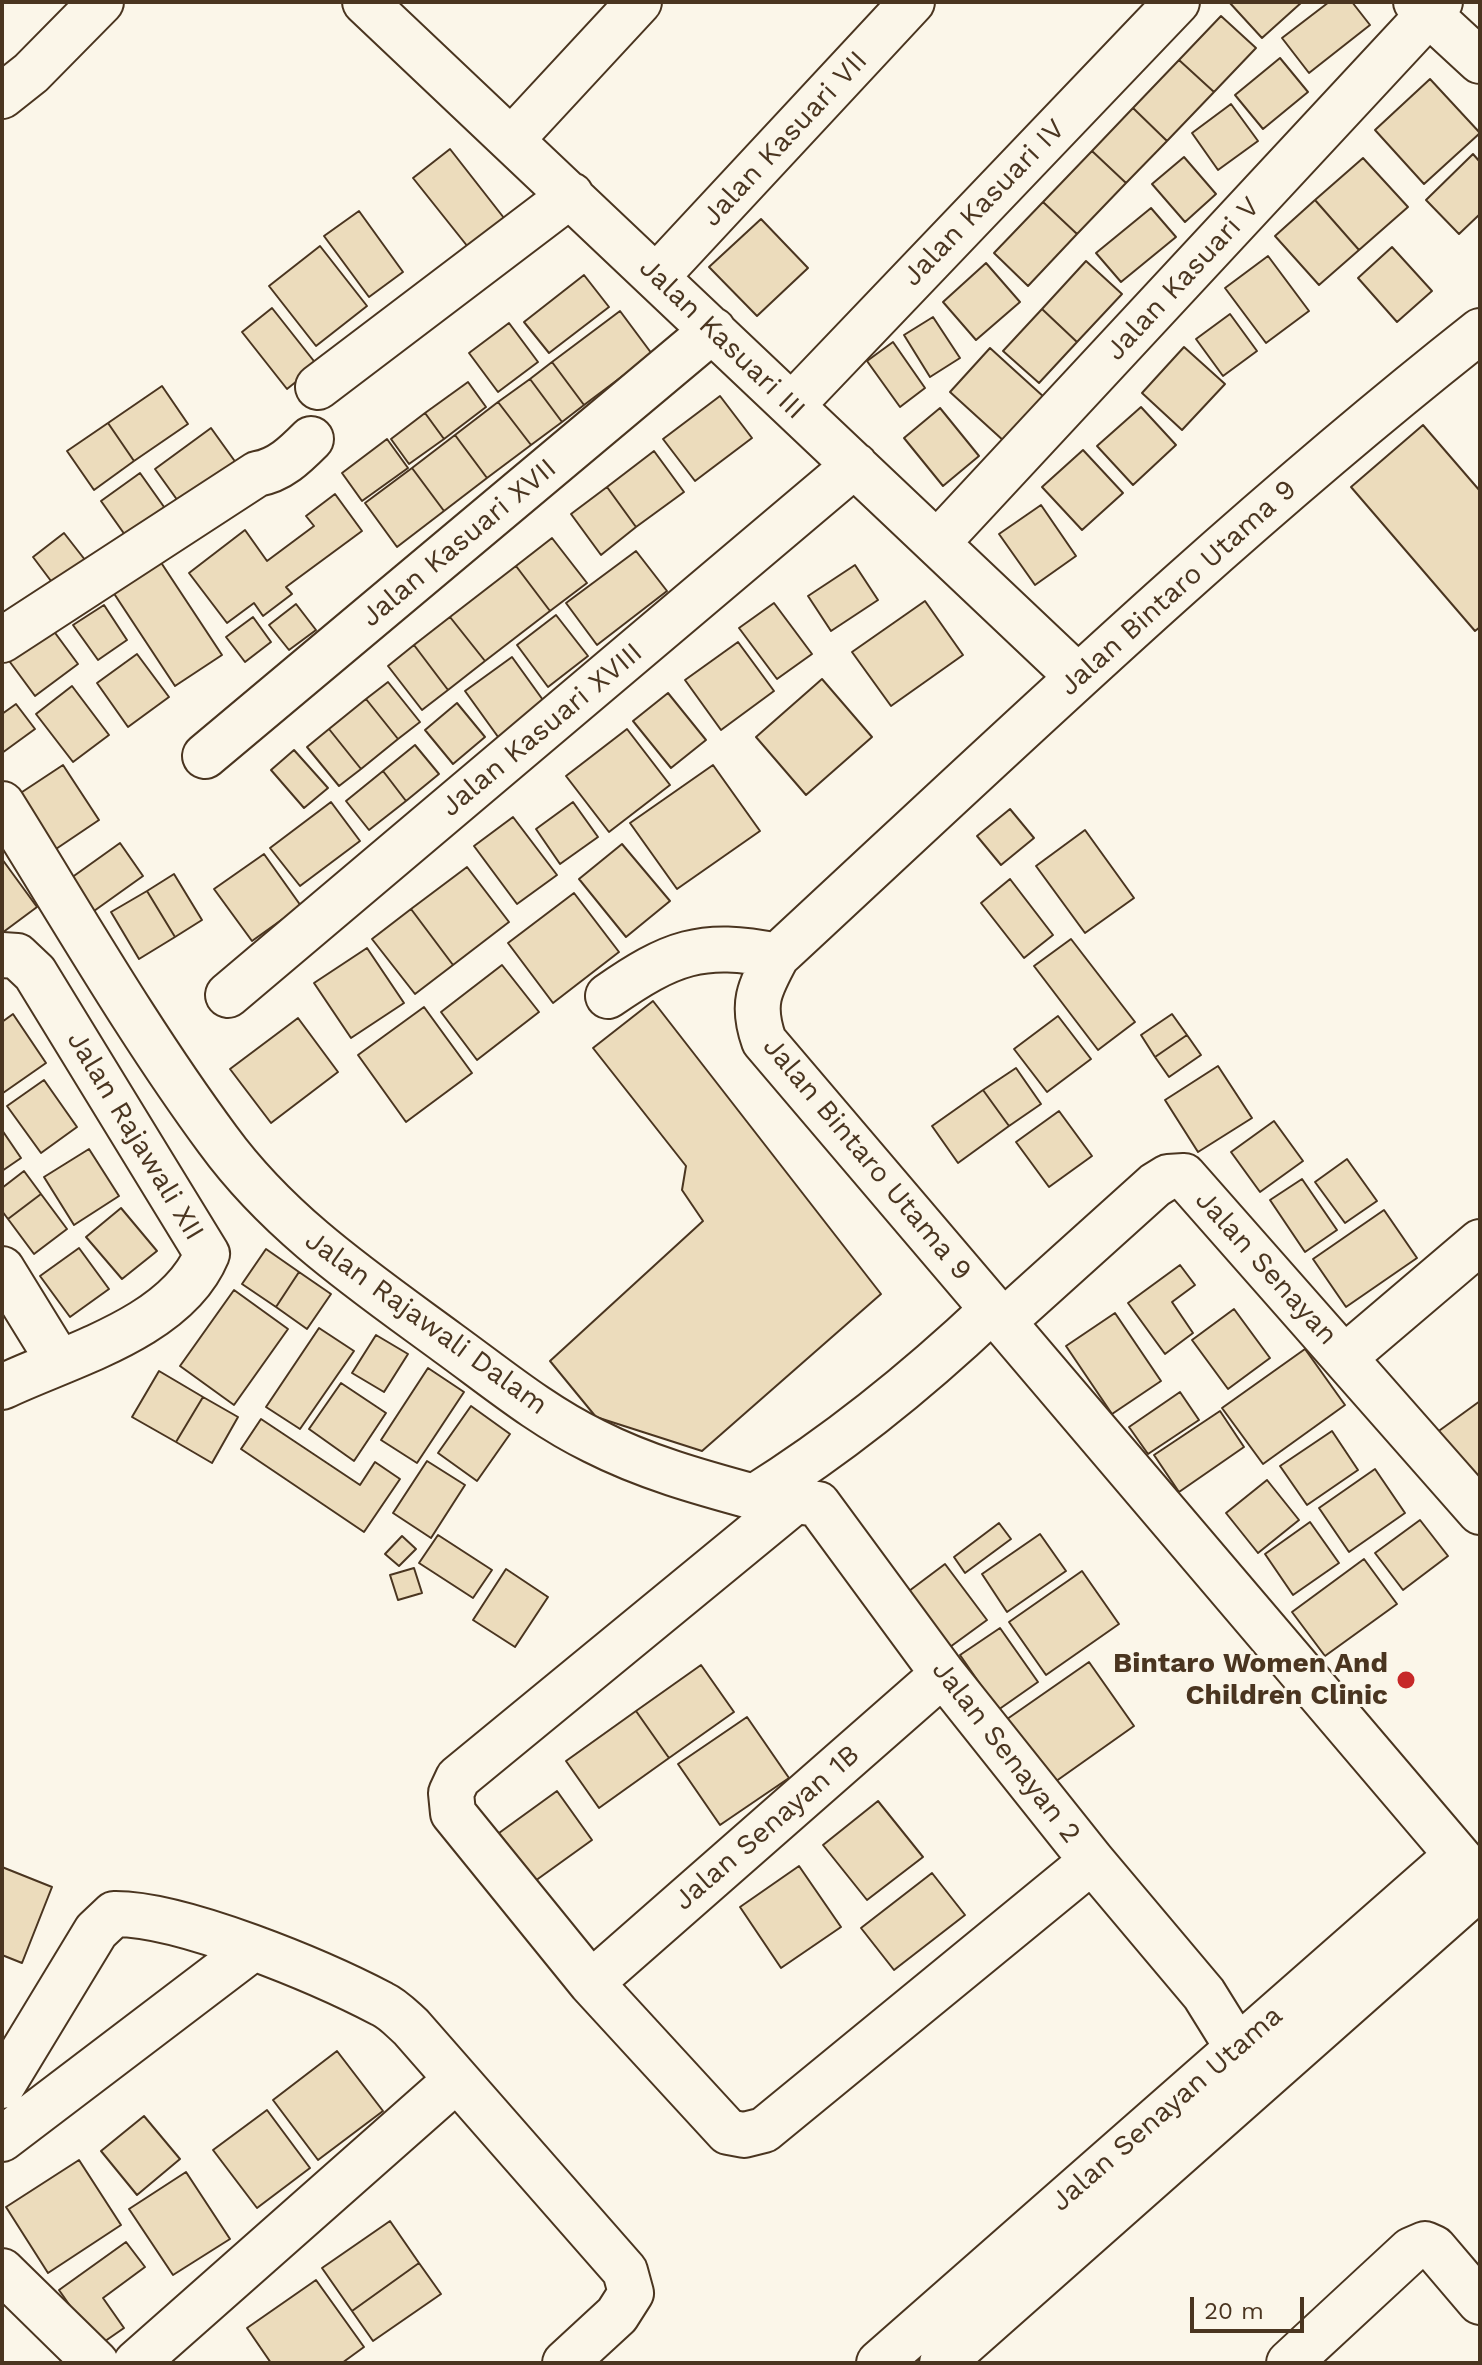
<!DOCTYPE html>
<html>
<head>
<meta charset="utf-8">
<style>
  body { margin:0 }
  #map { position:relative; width:1482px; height:2365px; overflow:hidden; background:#fbf6e9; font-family:"Work Sans",sans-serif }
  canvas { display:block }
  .frame { position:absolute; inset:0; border:4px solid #4a3520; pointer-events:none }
  .scale { position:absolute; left:1190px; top:2297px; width:114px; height:36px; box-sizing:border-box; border:4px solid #4a3520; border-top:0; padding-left:10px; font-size:24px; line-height:28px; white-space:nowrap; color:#4a3520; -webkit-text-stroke:6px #fbf6e9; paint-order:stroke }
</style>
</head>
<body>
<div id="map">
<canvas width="1482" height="2365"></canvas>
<div class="frame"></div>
<div class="scale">20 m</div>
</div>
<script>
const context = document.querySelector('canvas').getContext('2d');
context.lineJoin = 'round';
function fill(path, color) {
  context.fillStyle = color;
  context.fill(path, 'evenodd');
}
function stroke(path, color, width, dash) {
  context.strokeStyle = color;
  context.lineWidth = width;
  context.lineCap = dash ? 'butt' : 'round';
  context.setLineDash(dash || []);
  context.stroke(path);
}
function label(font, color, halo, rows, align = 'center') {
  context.font = font + ' "Work Sans",sans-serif';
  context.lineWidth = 6;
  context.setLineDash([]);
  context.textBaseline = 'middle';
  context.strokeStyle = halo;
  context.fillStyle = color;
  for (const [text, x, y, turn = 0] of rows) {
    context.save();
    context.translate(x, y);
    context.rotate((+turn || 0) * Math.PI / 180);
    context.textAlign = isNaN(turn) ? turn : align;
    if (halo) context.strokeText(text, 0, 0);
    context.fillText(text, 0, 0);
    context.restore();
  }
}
const building = new Path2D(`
  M1229,2H1302L1262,38Z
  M1329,2H1352L1370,25L1309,73L1282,38Z
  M1221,16L1256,48L1214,92L1179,60Z
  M1280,58L1308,92L1263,129L1235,95Z
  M1179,60L1214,92L1167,141L1133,108Z
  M1430,79L1480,133L1424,184L1375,130Z
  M1231,104L1258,141L1218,170L1192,133Z
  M1133,108L1167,141L1126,183L1092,151Z
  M450,149L504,218L468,247L413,178Z
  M1092,151L1126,183L1077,234L1043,202Z
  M1473,154L1480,162V214L1459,234L1426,200Z
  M1184,157L1216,194L1185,222L1152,184Z
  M1363,158L1408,207L1359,250L1315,200Z
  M1315,200L1359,250L1319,285L1275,236Z
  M1043,202L1077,234L1028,286L994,253Z
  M1151,208L1176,237L1121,282L1096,253Z
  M359,211L403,272L369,297L324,236Z
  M761,219L808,268L757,316L709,267Z
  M320,246L367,306L316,346L269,286Z
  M1392,247L1432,291L1397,322L1358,278Z
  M1268,256L1309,311L1266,343L1225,288Z
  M1086,261L1122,294L1077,342L1042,309Z
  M986,263L1020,302L976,340L943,302Z
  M584,275L609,307L549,353L524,322Z
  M272,308L317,365L287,389L242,332Z
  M1042,309L1077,342L1039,383L1003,351Z
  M620,311L652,354L584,405L552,362Z
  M1230,314L1257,351L1223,376L1196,339Z
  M933,317L960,358L930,377L904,335Z
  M509,323L538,362L498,392L469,353Z
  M893,342L925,388L900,407L867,361Z
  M1184,347L1225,384L1182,430L1142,393Z
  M990,348L1045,398L1005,442L950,392Z
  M552,362L584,405L562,422L530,379Z
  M530,379L562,422L531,445L498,402Z
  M468,382L486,407L444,439L425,413Z
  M162,386L188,424L134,461L108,423Z
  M720,396L752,438L695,481L663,439Z
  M498,402L531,445L487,478L455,435Z
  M1141,407L1176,445L1133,485L1097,446Z
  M940,408L979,456L943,486L904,438Z
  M425,413L444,439L409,464L391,439Z
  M108,423L134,461L94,490L67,451Z
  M1423,425L1480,491V627L1475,631L1351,487Z
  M211,428L239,467L183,508L155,469Z
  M455,435L487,478L444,511L412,468Z
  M387,439L408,468L362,501L342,473Z
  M1083,450L1123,493L1082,530L1042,487Z
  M654,451L684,492L636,527L607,487Z
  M412,468L444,511L397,547L365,503Z
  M140,473L169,514L130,542L101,501Z
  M607,487L636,527L601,555L571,514Z
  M335,494L362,531L286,587L292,594L263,616L254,603L227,623L189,573L245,530L267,561L314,526L306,516Z
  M1041,505L1076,556L1035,585L999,534Z
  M64,533L89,565L57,589L33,557Z
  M552,538L587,583L550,611L516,566Z
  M636,551L667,591L597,645L566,603Z
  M160,561L222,655L175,686L113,592Z
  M855,565L878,600L831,631L808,596Z
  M516,566L550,611L485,661L450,617Z
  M925,601L963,655L891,706L852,652Z
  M774,603L812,654L777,679L739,628Z
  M296,604L316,630L289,650L269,625Z
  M104,605L127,640L98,660L73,625Z
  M556,615L588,656L548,687L517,645Z
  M253,617L271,642L245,662L226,637Z
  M450,617L485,661L448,690L414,645Z
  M50,626L78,664L35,696L7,658Z
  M738,642L774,691L721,730L685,680Z
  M414,645L448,690L422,710L388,666Z
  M137,654L169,697L128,727L97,683Z
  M512,657L548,707L501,741L465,691Z
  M822,679L872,737L806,795L756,737Z
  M388,682L420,722L398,739L366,699Z
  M72,686L109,735L73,762L36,714Z
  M668,693L706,740L671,768L633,721Z
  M366,699L398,739L361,769L329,729Z
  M457,703L485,737L453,764L425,730Z
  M16,704L35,729L2,753V714Z
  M329,729L361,769L339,786L307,747Z
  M627,729L670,785L609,832L566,776Z
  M415,745L439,774L406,801L383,771Z
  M294,750L328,788L304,808L271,770Z
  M63,765L99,820L50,853L13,798Z
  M713,765L760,831L677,889L630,823Z
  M383,771L406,801L369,830L346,801Z
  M331,802L360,841L300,886L270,848Z
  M573,802L598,837L560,864L536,829Z
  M1010,809L1034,838L1001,865L977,836Z
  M513,817L557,875L517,904L474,846Z
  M1085,830L1134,898L1085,933L1036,866Z
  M120,843L143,876L87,916L64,883Z
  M622,844L670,901L626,937L579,879Z
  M264,854L301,906L252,941L214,889Z
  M2,859L37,907L2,933Z
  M467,867L509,922L453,965L411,909Z
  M174,874L202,920L175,937L147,891Z
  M1010,879L1053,935L1024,958L981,903Z
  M147,891L175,937L139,959L111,912Z
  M574,893L619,952L553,1003L508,943Z
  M411,909L453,965L415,994L372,939Z
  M1071,939L1135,1022L1098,1050L1034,966Z
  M367,948L404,1003L351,1038L314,983Z
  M502,965L539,1012L477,1060L441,1012Z
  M653,1001L881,1294L702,1451L596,1417L550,1361L703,1221L682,1190L686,1166L593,1048Z
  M424,1007L472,1073L406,1122L358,1055Z
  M13,1014L46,1063L3,1093L2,1022Z
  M1172,1014L1187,1035L1155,1057L1141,1035Z
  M1058,1016L1091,1059L1047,1092L1014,1049Z
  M298,1018L338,1072L271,1123L230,1069Z
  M1187,1035L1201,1055L1169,1077L1155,1057Z
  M1218,1066L1252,1118L1198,1152L1165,1100Z
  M1016,1068L1041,1104L1009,1126L983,1090Z
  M44,1080L77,1127L41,1153L7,1106Z
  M983,1090L1009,1126L958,1163L932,1126Z
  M1059,1111L1092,1156L1049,1187L1016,1142Z
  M1274,1121L1303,1161L1260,1192L1231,1152Z
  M2,1130L21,1158L2,1171Z
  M89,1149L119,1196L74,1225L44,1177Z
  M1347,1159L1377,1201L1345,1223L1315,1182Z
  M24,1171L41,1194L8,1219L2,1211V1188Z
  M1302,1179L1337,1230L1305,1252L1270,1200Z
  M41,1194L67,1229L34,1254L8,1219Z
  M121,1208L157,1251L122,1279L86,1237Z
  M1384,1210L1417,1258L1346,1307L1313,1259Z
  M79,1248L109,1289L70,1317L40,1276Z
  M266,1249L299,1272L276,1307L242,1284Z
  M1180,1265L1195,1285L1172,1302L1193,1333L1165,1354L1128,1303Z
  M299,1272L331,1294L307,1329L276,1307Z
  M234,1290L288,1329L234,1405L180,1366Z
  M1234,1309L1270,1358L1228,1389L1192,1340Z
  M1115,1313L1161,1381L1112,1414L1066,1346Z
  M319,1328L354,1351L300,1429L266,1407Z
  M376,1335L408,1354L384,1392L352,1373Z
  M1305,1349L1345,1405L1263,1464L1222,1408Z
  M428,1368L464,1392L417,1463L381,1440Z
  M159,1371L203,1397L176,1442L132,1417Z
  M341,1383L386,1413L354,1461L309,1429Z
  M1180,1392L1199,1420L1148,1454L1129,1427Z
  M203,1397L238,1417L212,1463L176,1442Z
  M1480,1401V1481L1436,1433Z
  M471,1406L510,1434L477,1481L438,1453Z
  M1220,1411L1244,1447L1179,1492L1154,1455Z
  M261,1419L360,1485L375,1462L400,1479L364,1532L241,1449Z
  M1332,1431L1358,1470L1307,1505L1280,1466Z
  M427,1461L465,1485L431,1538L393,1513Z
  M1375,1469L1405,1513L1349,1552L1319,1508Z
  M1267,1480L1299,1520L1258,1553L1226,1513Z
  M1420,1520L1448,1556L1403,1590L1375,1553Z
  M1310,1522L1339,1563L1293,1595L1265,1554Z
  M999,1523L1011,1539L965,1573L954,1557Z
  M1040,1534L1066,1571L1007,1612L982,1574Z
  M438,1535L492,1570L473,1598L419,1563Z
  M402,1536L416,1549L399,1566L385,1554Z
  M1364,1559L1397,1604L1325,1656L1292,1612Z
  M945,1564L987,1620L950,1647L909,1591Z
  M414,1568L422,1593L398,1600L390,1575Z
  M506,1569L548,1597L515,1647L473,1620Z
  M1082,1571L1119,1624L1046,1675L1009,1622Z
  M1000,1628L1038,1682L998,1710L960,1655Z
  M1089,1662L1134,1726L1045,1789L1000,1724Z
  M701,1665L734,1712L669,1758L636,1711Z
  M636,1711L669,1758L599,1808L566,1761Z
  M747,1717L789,1778L720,1825L678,1764Z
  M557,1791L592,1840L535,1881L499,1833Z
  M878,1801L923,1857L867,1900L823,1845Z
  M799,1866L841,1927L781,1968L740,1907Z
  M2,1867L52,1887L22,1963L2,1955Z
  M932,1873L965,1915L894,1970L861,1928Z
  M337,2051L383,2111L318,2160L273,2100Z
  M267,2110L310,2168L257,2208L213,2150Z
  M144,2116L180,2159L137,2195L101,2151Z
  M79,2160L121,2225L48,2273L6,2207Z
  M186,2172L230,2239L173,2275L129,2209Z
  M390,2221L419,2263L352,2311L322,2268Z
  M126,2242L145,2267L103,2298L124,2328L98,2346L59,2290Z
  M419,2263L441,2294L373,2341L352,2311Z
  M316,2280L364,2347L342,2363H271L247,2328Z`);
const minor = new Path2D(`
  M365,2L1078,677
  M1416,2L1480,61
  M2,96L31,73L101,2
  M512,139L639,2
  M657,276L912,2
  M1480,331C1234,525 1007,743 777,956C759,989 751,1004 764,1041L1480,1882
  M318,387L571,195
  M792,405L1177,2
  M937,543L1440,2
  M2,640L257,474C280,470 295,455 311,439
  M205,756L713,330
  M2,804C72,916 139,1033 218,1140C280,1225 365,1282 448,1343C495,1377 542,1416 594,1441C645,1467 699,1482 754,1497C839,1444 919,1379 992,1310
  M2,955L17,956L35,973L207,1254C176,1328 69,1355 2,1387
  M228,995L855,465
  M608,996C670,953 702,940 777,956
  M2,1269L58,1360
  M1003,1322L1155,1185L1168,1177L1184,1176L1480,1512
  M1346,1356L1480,1242
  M1092,1861L764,2130L744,2135L728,2132L591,1983L453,1813L451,1793L458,1778L795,1501L818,1504L943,1674L1092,1861L1204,1994L1227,2031L1263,2076
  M591,1983L943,1674
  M2,2086L96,1931L114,1914C181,1913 321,1972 382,2004C393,2009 402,2019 411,2027L625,2271L631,2293L617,2315L565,2363
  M2,2139L252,1949
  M2,2271L96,2363
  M136,2363L456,2080
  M879,2363L1456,1856
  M942,2363L1480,1887
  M1289,2363L1411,2250L1425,2244L1434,2248L1480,2302`);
const markers = [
  [1406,1680,10,"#c62828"]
];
const streetNames = [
  ["Jalan Kasuari VII",785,139,-47],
  ["Jalan Kasuari IV",984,203,-46],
  ["Jalan Kasuari V",1183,279,-47],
  ["Jalan Kasuari III",722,339,44],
  ["Jalan Kasuari XVII",459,543,-40],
  ["Jalan Bintaro Utama 9",1178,588,-42],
  ["Jalan Kasuari XVIII",542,730,-40],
  ["Jalan Rajawali XII",135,1136,59],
  ["Jalan Bintaro Utama 9",867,1159,50],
  ["Jalan Senayan",1266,1268,48],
  ["Jalan Rajawali Dalam",426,1323,36],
  ["Jalan Senayan 2",1006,1752,52],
  ["Jalan Senayan 1B",767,1828,-41],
  ["Jalan Senayan Utama",1167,2109,-41]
];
const poiNames = [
  ["Bintaro Women And",1388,1664],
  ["Children Clinic",1388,1696]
];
fill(building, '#ecdcbc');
stroke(building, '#4a3520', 2);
stroke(minor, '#4a3520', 48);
stroke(minor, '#fbf6e9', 44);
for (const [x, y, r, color] of markers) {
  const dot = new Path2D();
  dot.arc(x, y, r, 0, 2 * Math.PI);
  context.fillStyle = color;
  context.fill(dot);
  stroke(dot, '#fbf6e9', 3);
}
label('28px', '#4a3520', '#fbf6e9', streetNames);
label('bold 28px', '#4a3520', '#fbf6e9', poiNames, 'right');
</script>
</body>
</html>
